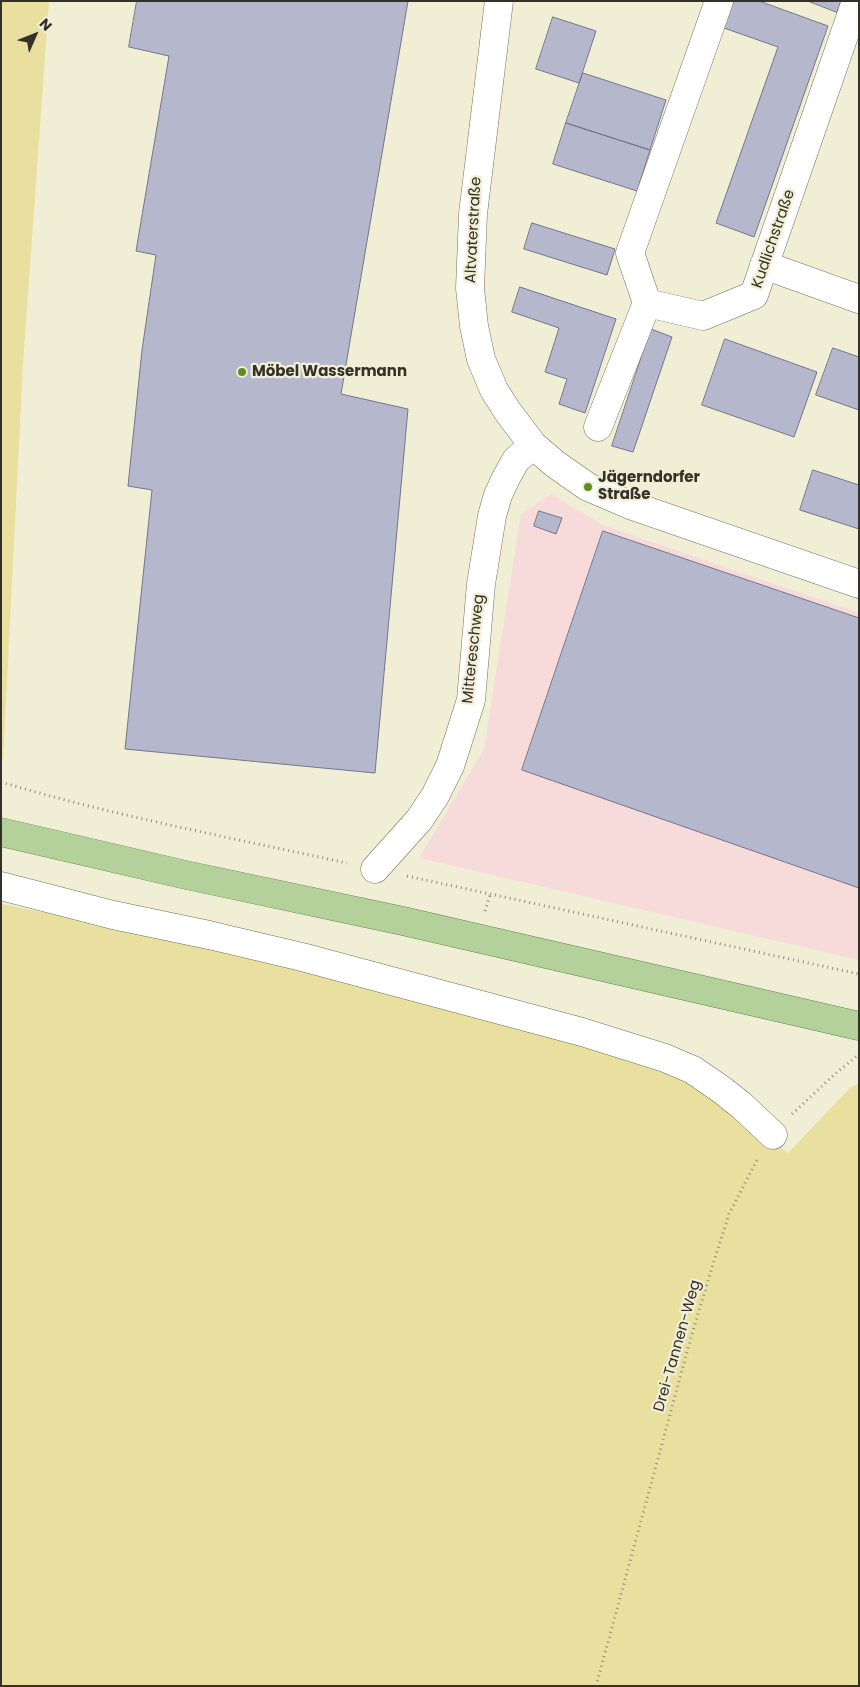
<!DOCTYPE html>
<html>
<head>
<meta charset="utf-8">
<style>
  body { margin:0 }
  #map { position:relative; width:860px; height:1687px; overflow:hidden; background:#f1eed6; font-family:Poppins,sans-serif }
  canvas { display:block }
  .frame { position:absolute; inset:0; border:2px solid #333128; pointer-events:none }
  .north { position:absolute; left:10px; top:10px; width:50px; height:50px; -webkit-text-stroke:4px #f1eed6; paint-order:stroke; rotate:46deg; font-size:14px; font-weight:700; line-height:20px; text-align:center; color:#333128 }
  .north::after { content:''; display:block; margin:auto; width:18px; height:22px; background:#333128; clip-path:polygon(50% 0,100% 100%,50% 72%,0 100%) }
</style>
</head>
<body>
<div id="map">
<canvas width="860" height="1687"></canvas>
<div class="frame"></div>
<div class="north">N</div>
</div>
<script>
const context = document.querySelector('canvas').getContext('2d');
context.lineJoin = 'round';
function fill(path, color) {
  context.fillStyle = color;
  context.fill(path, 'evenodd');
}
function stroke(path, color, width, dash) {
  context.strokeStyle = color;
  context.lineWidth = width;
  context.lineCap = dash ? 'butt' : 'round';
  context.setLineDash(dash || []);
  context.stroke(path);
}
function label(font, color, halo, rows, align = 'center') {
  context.font = font + ' Poppins,sans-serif';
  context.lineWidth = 4.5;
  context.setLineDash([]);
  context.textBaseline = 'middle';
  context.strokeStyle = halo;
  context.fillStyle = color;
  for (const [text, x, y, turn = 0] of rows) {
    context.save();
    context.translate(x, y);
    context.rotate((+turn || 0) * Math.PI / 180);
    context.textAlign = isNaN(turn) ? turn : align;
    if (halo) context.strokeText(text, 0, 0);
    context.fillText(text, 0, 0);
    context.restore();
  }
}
const industrial = new Path2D(`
  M551,494L603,525L859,613V960L419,858L484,749L521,514Z`);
const green = new Path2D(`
  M1,1H49L23,364L3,760L1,759Z
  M1,904L169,937L477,1015L681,1075L788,1153L850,1088L859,1083V1686H1Z`);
const building = new Path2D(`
  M137,1H408L341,394L408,409L375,773L125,749L152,490L128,486L142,350L156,255L136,251L169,56L129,47Z
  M734,1H759L828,26L754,237L716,223L778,47L724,28Z
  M808,1H841L837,12Z
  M553,17L596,31L579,83L536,69Z
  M583,73L666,100L650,150L566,123Z
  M566,123L650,150L637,191L553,164Z
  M532,223L615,249L607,275L524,249Z
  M520,287L616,319L585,413L559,404L567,379L545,372L559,328L512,312Z
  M651,329L672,337L633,452L612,446Z
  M725,339L817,372L794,437L702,405Z
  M833,348L859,357V410L816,395Z
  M813,470L859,485V529L800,510Z
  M539,511L562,518L556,534L534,526Z
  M603,531L859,618V888L522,770Z`);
const path = new Path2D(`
  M1,782C115,816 232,838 347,863
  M407,876L859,974
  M485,911L490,895
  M792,1114L835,1074L858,1055
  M596,1686L690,1341L713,1264L729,1214L758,1158`);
const minor = new Path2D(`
  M499,1L473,214L470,288L474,326L481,359L494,390L508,412L533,445L555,464L588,487L630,505L859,584
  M719,1L630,253L647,303L703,316L754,295L856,1
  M764,265L859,299
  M598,427L647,303
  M375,869L419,820L435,796L450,766L471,700L481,584L492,516L498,495L507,476L516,460L533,445
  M1,886L113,915L209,935L302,957L582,1032L665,1058L693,1070L722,1090L741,1105L773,1135`);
const major = new Path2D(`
  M1,832L186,875L403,921L859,1026`);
const markers = [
  [242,372,5,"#5e8f25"],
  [588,487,5,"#5e8f25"]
];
const streetNames = [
  ["Altvaterstraße",474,230,-87],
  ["Kudlichstraße",774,239,-71],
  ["Mittereschweg",474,649,-84],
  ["Drei-Tannen-Weg",678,1346,-74]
];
const poiNames = [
  ["Möbel Wassermann",252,372],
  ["Jägerndorfer",598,478],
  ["Straße",598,495]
];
fill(industrial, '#f6dbda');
fill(green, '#e9df9e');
fill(building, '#b5b7cd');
stroke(building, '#74758a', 1);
stroke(minor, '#73705b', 29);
stroke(major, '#668548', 29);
stroke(path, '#908d7d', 3, [1, 4]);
stroke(minor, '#fff', 28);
stroke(major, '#b4d19b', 28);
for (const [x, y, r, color] of markers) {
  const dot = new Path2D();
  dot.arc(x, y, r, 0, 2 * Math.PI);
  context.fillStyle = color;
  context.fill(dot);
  stroke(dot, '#f1eed6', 2);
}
label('15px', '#333128', '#f1eed6', streetNames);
label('bold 15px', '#333128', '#f1eed6', poiNames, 'left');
</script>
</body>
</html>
